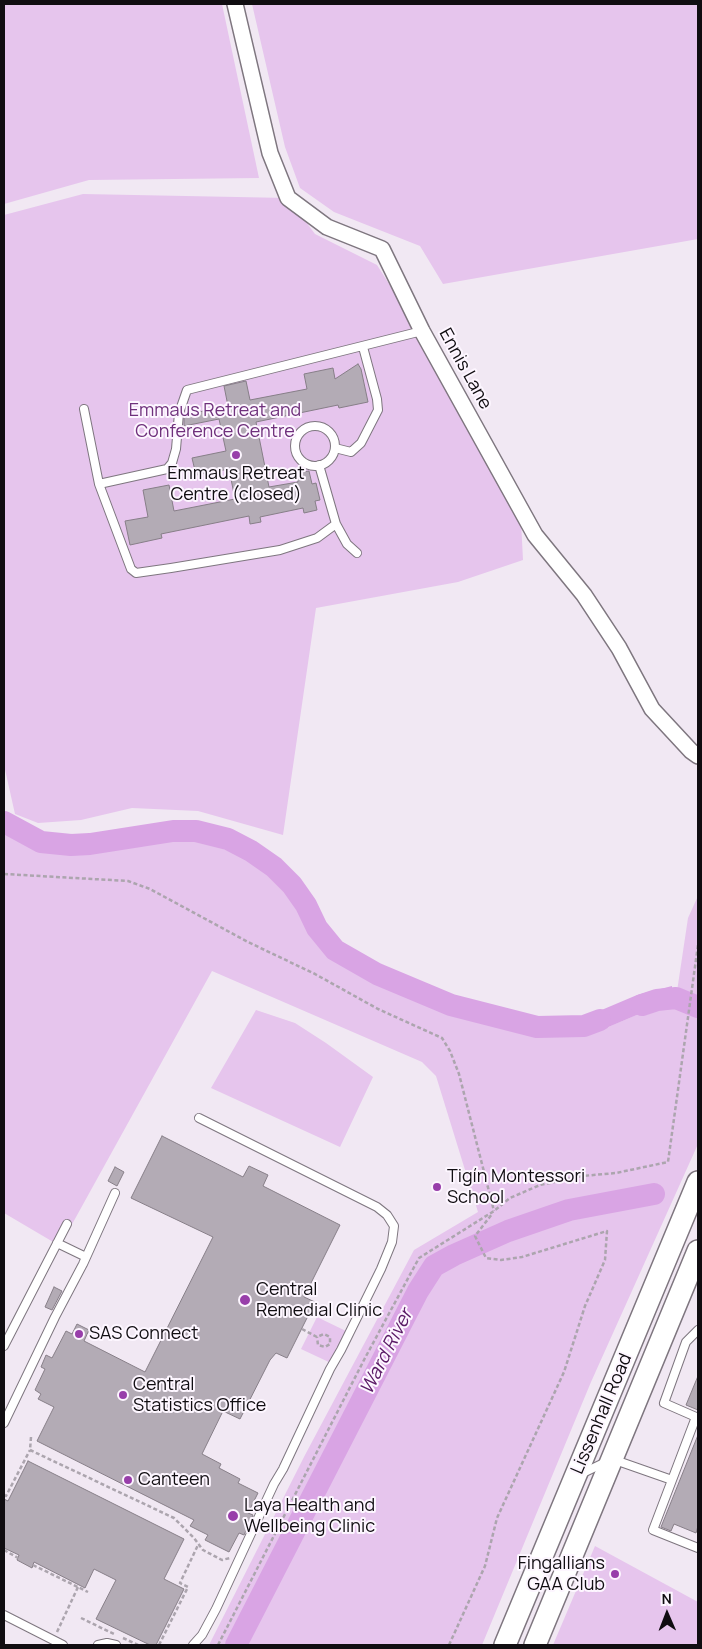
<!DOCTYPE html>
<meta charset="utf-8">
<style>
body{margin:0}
#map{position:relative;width:702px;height:1649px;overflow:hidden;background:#f1e8f3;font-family:Manrope,sans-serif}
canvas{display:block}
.frame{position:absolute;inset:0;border:5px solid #100d11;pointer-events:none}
.north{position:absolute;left:642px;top:1589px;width:50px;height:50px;-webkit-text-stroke:4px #fdf6ff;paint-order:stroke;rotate:359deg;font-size:14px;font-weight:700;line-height:20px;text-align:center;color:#100d11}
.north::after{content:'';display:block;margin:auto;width:18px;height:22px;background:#100d11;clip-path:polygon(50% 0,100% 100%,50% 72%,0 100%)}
</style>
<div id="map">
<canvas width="702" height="1649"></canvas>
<div class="frame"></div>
<div class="north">N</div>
</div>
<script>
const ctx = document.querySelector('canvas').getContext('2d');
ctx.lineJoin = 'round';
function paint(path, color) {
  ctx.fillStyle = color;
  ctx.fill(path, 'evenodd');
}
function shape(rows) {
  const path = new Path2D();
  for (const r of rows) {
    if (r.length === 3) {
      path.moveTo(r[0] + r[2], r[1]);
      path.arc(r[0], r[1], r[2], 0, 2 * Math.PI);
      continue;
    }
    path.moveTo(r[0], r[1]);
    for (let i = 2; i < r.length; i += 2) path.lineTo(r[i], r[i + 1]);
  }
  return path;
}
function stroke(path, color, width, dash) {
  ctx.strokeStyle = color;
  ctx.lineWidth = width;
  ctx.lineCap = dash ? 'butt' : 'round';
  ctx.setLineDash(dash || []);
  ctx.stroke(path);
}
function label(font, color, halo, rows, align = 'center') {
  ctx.font = font + ' Manrope,sans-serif';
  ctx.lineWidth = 4;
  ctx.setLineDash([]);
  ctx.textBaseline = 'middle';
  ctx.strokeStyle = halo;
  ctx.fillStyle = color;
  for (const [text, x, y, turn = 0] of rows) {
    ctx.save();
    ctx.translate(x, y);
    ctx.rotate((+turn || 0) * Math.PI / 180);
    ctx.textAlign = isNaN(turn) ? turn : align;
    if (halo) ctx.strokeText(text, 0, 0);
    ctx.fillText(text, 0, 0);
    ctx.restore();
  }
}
paint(shape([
 [4,4,222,4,259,178,89,180,4,204],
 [252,4,698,4,698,239,443,284,420,246,334,212,300,188,285,147],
 [83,194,288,198,315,234,377,265,405,309,430,359,482,456,521,521,523,560,458,582,316,608,283,835,198,811,132,808,81,820,38,823,15,814,4,765,4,215],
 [4,828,18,838,40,846,75,850,127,845,186,834,242,853,259,862,295,903,312,933,329,953,366,977,416,998,458,1013,524,1029,555,1035,599,1031,676,998,688,918,698,896,698,1144,591,1382,482,1645,209,1645,305,1455,414,1250,478,1212,436,1076,422,1062,212,971,60,1246,4,1213],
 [256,1010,295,1023,326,1043,373,1077,340,1147,211,1088],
 [317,1317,348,1332,333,1364,301,1349],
 [595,1546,698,1602,698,1645,553,1645]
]), '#e6c5ed');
paint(shape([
 [672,986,672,1000,599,1031,570,1033,571,1020,585,1017,637,995]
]), '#d9a4e4');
stroke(shape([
 [4,822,41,842,71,845,90,844,173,831,196,831,228,839,251,851,274,867,292,885,306,905,317,928,335,950,377,974,451,1005,537,1027,584,1026,600,1020],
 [642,1005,657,1000,676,998,698,1007],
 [236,1645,418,1291,434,1266,454,1255,508,1231,569,1210,654,1194]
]), '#d9a4e4', 22);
const building = shape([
 [358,364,361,369,368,402,339,408,338,405,256,422,269,487,298,482,296,473,309,471,312,484,316,483,320,500,315,501,317,510,304,513,303,508,260,517,261,522,250,524,249,516,161,534,162,538,130,545,125,521,148,517,143,490,169,485,174,511,235,499,229,469,196,475,192,458,226,451,219,419,184,426,184,415,228,406,224,386,246,381,250,400,307,389,304,374,333,368,335,379,358,364],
 [162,1136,243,1177,249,1166,268,1175,263,1186,340,1225,304,1297,315,1302,287,1358,276,1353,270,1360,240,1419,223,1411,202,1454,221,1464,219,1468,240,1479,238,1483,258,1493,248,1513,253,1515,244,1535,239,1533,229,1552,205,1540,208,1535,190,1526,194,1520,37,1441,54,1407,38,1399,41,1394,35,1390,45,1369,41,1367,46,1355,52,1358,66,1331,72,1334,77,1324,89,1330,84,1341,145,1372,213,1237,131,1198,162,1136],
 [115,1167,124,1172,117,1186,108,1181,115,1167],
 [54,1287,62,1291,52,1310,45,1307,54,1287],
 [698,1376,698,1410,686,1405,698,1376],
 [698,1435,698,1526,696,1533,674,1524,671,1531,661,1527,698,1435],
 [28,1461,184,1539,164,1579,184,1589,156,1645,150,1645,96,1619,116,1580,94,1569,85,1588,34,1562,32,1568,17,1560,19,1555,4,1548,4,1499,8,1501,28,1461]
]);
paint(building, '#b3abb5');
stroke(building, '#877f88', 1);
const service = shape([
 [84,409,99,484,131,569,136,573,171,568,280,550,317,538,336,524],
 [315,446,20],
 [335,448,351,452,361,443,378,410,377,399,363,347],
 [319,465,336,524,347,544,357,553],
 [99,484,167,469,172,463,176,449,179,413,187,390,422,331],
 [57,1243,86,1257],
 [698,1330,686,1342,664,1403,696,1417,653,1530,698,1548],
 [4,1346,67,1224],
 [4,1423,55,1317,83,1264,115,1193],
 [581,1474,612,1459,672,1480],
 [4,1615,63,1645],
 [98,1645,107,1643,116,1645],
 [193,1645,202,1635,216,1609,274,1484,283,1469,330,1369,341,1350,381,1269,392,1242,394,1226,387,1215,377,1207,199,1118]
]);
const minor = shape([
 [235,4,270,153,288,198,327,227,382,249,422,331,535,535,584,595,619,648,652,709,691,751,698,756]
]);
const secondary = shape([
 [505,1645,698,1182],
 [535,1645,698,1251]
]);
stroke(service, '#7e767f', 10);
stroke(minor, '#7e767f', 18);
stroke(secondary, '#7e767f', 24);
stroke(shape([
 [4,874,128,881,150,889,248,942,315,974,378,1009,442,1038,450,1051,459,1074,494,1211],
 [302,1329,317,1337,324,1334,330,1337,330,1344,325,1347,318,1345,317,1337],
 [31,1437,30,1450,174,1518,194,1538,203,1550,222,1560,230,1558],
 [4,1495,6,1496,30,1450],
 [4,1550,18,1558],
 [33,1565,88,1592],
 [81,1618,114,1634],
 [57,1632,78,1587],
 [123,1638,138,1645],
 [159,1645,188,1587,180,1583,198,1545],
 [218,1645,365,1358,419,1258,494,1211,510,1198,540,1185,582,1176,616,1173,668,1162,698,945],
 [449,1645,485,1566,497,1518,564,1372,585,1306,605,1260,607,1231,522,1257,501,1260,486,1258,475,1236,492,1214]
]), '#aca5ae', 2.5, [4, 2.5]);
stroke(service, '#fff', 8);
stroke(minor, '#fff', 15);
stroke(secondary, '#fff', 21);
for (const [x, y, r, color] of [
 [236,455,5,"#983eaa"],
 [437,1187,5,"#983eaa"],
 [245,1300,6,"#983eaa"],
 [79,1334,5,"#983eaa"],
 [123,1395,5,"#983eaa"],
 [128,1480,5,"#983eaa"],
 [233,1516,6,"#983eaa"],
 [615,1574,5,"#983eaa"]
]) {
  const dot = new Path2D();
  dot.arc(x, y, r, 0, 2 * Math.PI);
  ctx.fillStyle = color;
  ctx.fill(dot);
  stroke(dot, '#fdf6ff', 2);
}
label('18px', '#100d11', '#fdf6ff', [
 ["Ennis Lane",465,369,61],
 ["Lissenhall Road",602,1414,-67]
]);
label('18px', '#6f307c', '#fdf6ff', [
 ["Emmaus Retreat and",215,411],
 ["Conference Centre",215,432]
]);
label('18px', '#100d11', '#fdf6ff', [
 ["Emmaus Retreat",236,474,"center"],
 ["Centre (closed)",236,495,"center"],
 ["Tigín Montessori",447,1177],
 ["School",447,1198],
 ["Central",256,1290],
 ["Remedial Clinic",256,1311],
 ["SAS Connect",89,1334],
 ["Central",133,1385],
 ["Statistics Office",133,1406],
 ["Canteen",138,1480],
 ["Laya Health and",244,1506],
 ["Wellbeing Clinic",244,1527],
 ["Fingallians",605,1564,"right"],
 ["GAA Club",605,1585,"right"]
], 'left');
label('italic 19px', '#5a1a66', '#fdf6ff', [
 ["Ward River",387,1352,-63]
]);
</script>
